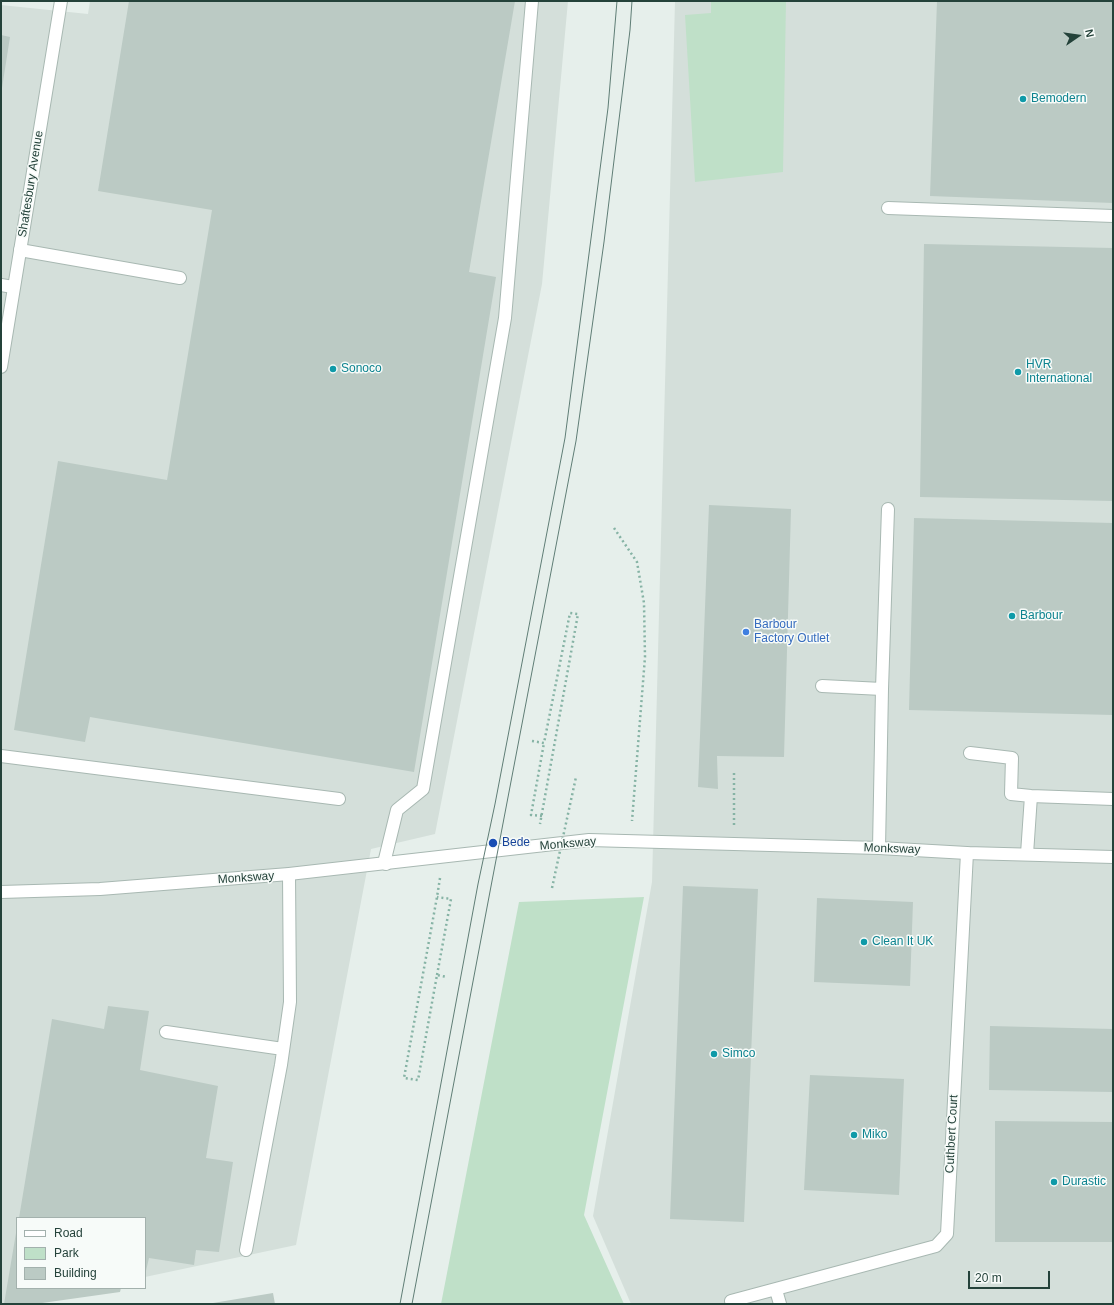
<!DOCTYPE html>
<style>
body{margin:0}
#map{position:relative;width:1114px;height:1305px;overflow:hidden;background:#e6efeb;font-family:Arial,sans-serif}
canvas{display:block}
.frame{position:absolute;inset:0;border:2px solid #24423a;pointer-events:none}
.legend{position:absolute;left:16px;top:1217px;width:130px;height:72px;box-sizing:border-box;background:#f7fbf9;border:1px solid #a3b1ad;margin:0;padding:5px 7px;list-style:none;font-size:12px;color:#24423a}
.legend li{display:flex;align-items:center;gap:8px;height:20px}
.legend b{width:20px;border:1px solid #a3b1ad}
.north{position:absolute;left:1058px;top:16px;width:40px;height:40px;-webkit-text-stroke:3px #f7fbf9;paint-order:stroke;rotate:77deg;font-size:11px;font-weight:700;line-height:16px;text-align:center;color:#24423a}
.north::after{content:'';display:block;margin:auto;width:14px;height:18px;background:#24423a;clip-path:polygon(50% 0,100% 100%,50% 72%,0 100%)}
.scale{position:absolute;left:968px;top:1271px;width:82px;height:18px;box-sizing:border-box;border:2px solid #24423a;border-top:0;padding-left:5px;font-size:12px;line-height:14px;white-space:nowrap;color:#24423a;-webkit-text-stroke:3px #f7fbf9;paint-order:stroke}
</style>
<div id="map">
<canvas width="1114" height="1305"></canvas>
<div class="frame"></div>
<ul class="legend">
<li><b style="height:5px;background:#fff"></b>Road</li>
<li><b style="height:11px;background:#bfe0c8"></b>Park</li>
<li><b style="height:11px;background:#bbcac4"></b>Building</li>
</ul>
<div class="north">N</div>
<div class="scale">20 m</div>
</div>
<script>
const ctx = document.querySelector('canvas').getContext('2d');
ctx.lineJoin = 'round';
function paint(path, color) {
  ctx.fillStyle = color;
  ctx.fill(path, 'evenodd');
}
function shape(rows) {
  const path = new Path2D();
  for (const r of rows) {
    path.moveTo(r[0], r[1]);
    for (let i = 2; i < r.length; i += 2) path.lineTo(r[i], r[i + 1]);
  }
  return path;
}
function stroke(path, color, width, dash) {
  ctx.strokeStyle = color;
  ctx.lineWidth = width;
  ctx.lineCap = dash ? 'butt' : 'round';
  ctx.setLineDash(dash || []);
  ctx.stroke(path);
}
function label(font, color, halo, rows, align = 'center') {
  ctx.font = font + ' Arial,sans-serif';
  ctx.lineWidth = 3;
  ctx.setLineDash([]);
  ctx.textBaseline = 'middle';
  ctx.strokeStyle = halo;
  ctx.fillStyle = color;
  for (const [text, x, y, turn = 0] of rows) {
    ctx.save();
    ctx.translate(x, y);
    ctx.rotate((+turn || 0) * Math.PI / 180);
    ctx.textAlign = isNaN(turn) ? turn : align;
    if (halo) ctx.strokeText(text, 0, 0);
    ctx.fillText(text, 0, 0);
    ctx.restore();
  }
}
paint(shape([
 [90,1,568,1,542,284,435,834,371,849,296,1245,145,1277,145,1218,17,1218,17,1288,23,1304,1,1304,1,5,88,14],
 [675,1,1113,1,1113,1304,631,1304,593,1216,652,882]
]), '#d4dfda');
paint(shape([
 [711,1,786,1,783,172,695,182,685,15,711,13],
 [644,897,584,1215,624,1304,441,1304,519,902]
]), '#bfe0c8');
paint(shape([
 [129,1,515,1,469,272,496,277,414,772,90,717,85,742,14,730,58,461,167,480,212,210,98,191],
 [937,1,1113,1,1113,203,930,196],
 [1,35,10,37,2,88,1,88],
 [924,244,1113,248,1113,501,920,497],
 [709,505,791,509,784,757,717,756,718,789,698,787],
 [914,518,1113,523,1113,715,909,710],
 [683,886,758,889,744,1222,670,1219],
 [817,898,913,902,910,986,814,982],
 [108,1006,149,1011,140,1070,218,1086,206,1158,233,1162,219,1252,196,1250,194,1265,149,1258,145,1275,145,1218,19,1218,52,1019,104,1029],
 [990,1026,1113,1029,1113,1092,989,1090],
 [810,1075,904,1079,899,1195,804,1190],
 [995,1121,1113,1122,1113,1242,995,1242],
 [16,1233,17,1288,121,1288,120,1292,35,1304,4,1304],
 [273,1293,275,1304,213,1304,213,1303]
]), '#bbcac4');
const lane = shape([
 [888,208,1113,216],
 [20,250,180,278],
 [1,285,13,287],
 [822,686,882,689],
 [970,753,1012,758,1011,794,1031,796,1113,799],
 [1,756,339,799],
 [879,848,882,689,888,509],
 [1027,854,1031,796],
 [386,864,385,859,397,810,423,789,505,318,532,1],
 [166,1032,283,1049],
 [246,1250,281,1065,290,1002,289,874],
 [776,1290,780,1304],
 [731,1301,936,1246,947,1234,967,853]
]);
const street = shape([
 [1,367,61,1],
 [1,892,100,889,289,874,589,840,879,848,967,853,1113,857]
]);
stroke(lane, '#a8b8b2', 14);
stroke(street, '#a8b8b2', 14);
stroke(shape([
 [614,528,637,562,644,603,645,657,632,821],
 [532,741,544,743,570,613,578,614,540,824],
 [542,816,531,815,544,743],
 [734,825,734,773],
 [440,878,437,897,404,1078,418,1080,437,975,447,977],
 [437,975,451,899,437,897]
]), '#86b3a5', 2.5, [2, 3]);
stroke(lane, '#fff', 12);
stroke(street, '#fff', 12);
stroke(shape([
 [400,1304,478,884,495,804,565,438,608,108,617,1],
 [412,1304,492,881,576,441,604,242,630,30,632,1]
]), '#5f7d75', 1);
stroke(shape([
 [552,888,576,777]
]), '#86b3a5', 2.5, [2, 3]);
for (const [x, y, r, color] of [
 [1023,99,4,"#0f9aa8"],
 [333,369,4,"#0f9aa8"],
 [1018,372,4,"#0f9aa8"],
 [1012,616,4,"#0f9aa8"],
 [746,632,4,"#3f7fe0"],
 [493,843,5,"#1a4fb4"],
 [864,942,4,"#0f9aa8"],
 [714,1054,4,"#0f9aa8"],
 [854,1135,4,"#0f9aa8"],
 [1054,1182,4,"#0f9aa8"]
]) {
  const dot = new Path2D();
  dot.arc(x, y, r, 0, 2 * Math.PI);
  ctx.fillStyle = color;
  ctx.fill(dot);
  stroke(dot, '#f7fbf9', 1.5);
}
label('12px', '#0d838f', '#f7fbf9', [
 ["Bemodern",1031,99],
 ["HVR",1026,365],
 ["International",1026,379],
 ["Sonoco",341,369],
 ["Barbour",1020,616],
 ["Clean It UK",872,942],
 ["Simco",722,1054],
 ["Miko",862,1135],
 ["Durastic",1062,1182]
], 'left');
label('12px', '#24423a', '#f7fbf9', [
 ["Shaftesbury Avenue",31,184,-81],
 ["Monksway",568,844,-5],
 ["Monksway",892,849,2],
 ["Monksway",246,878,-4],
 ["Cuthbert Court",952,1134,-87]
]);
label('12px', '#366cbe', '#f7fbf9', [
 ["Barbour",754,625],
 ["Factory Outlet",754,639]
], 'left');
label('12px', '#164399', '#f7fbf9', [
 ["Bede",502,843]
], 'left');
</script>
